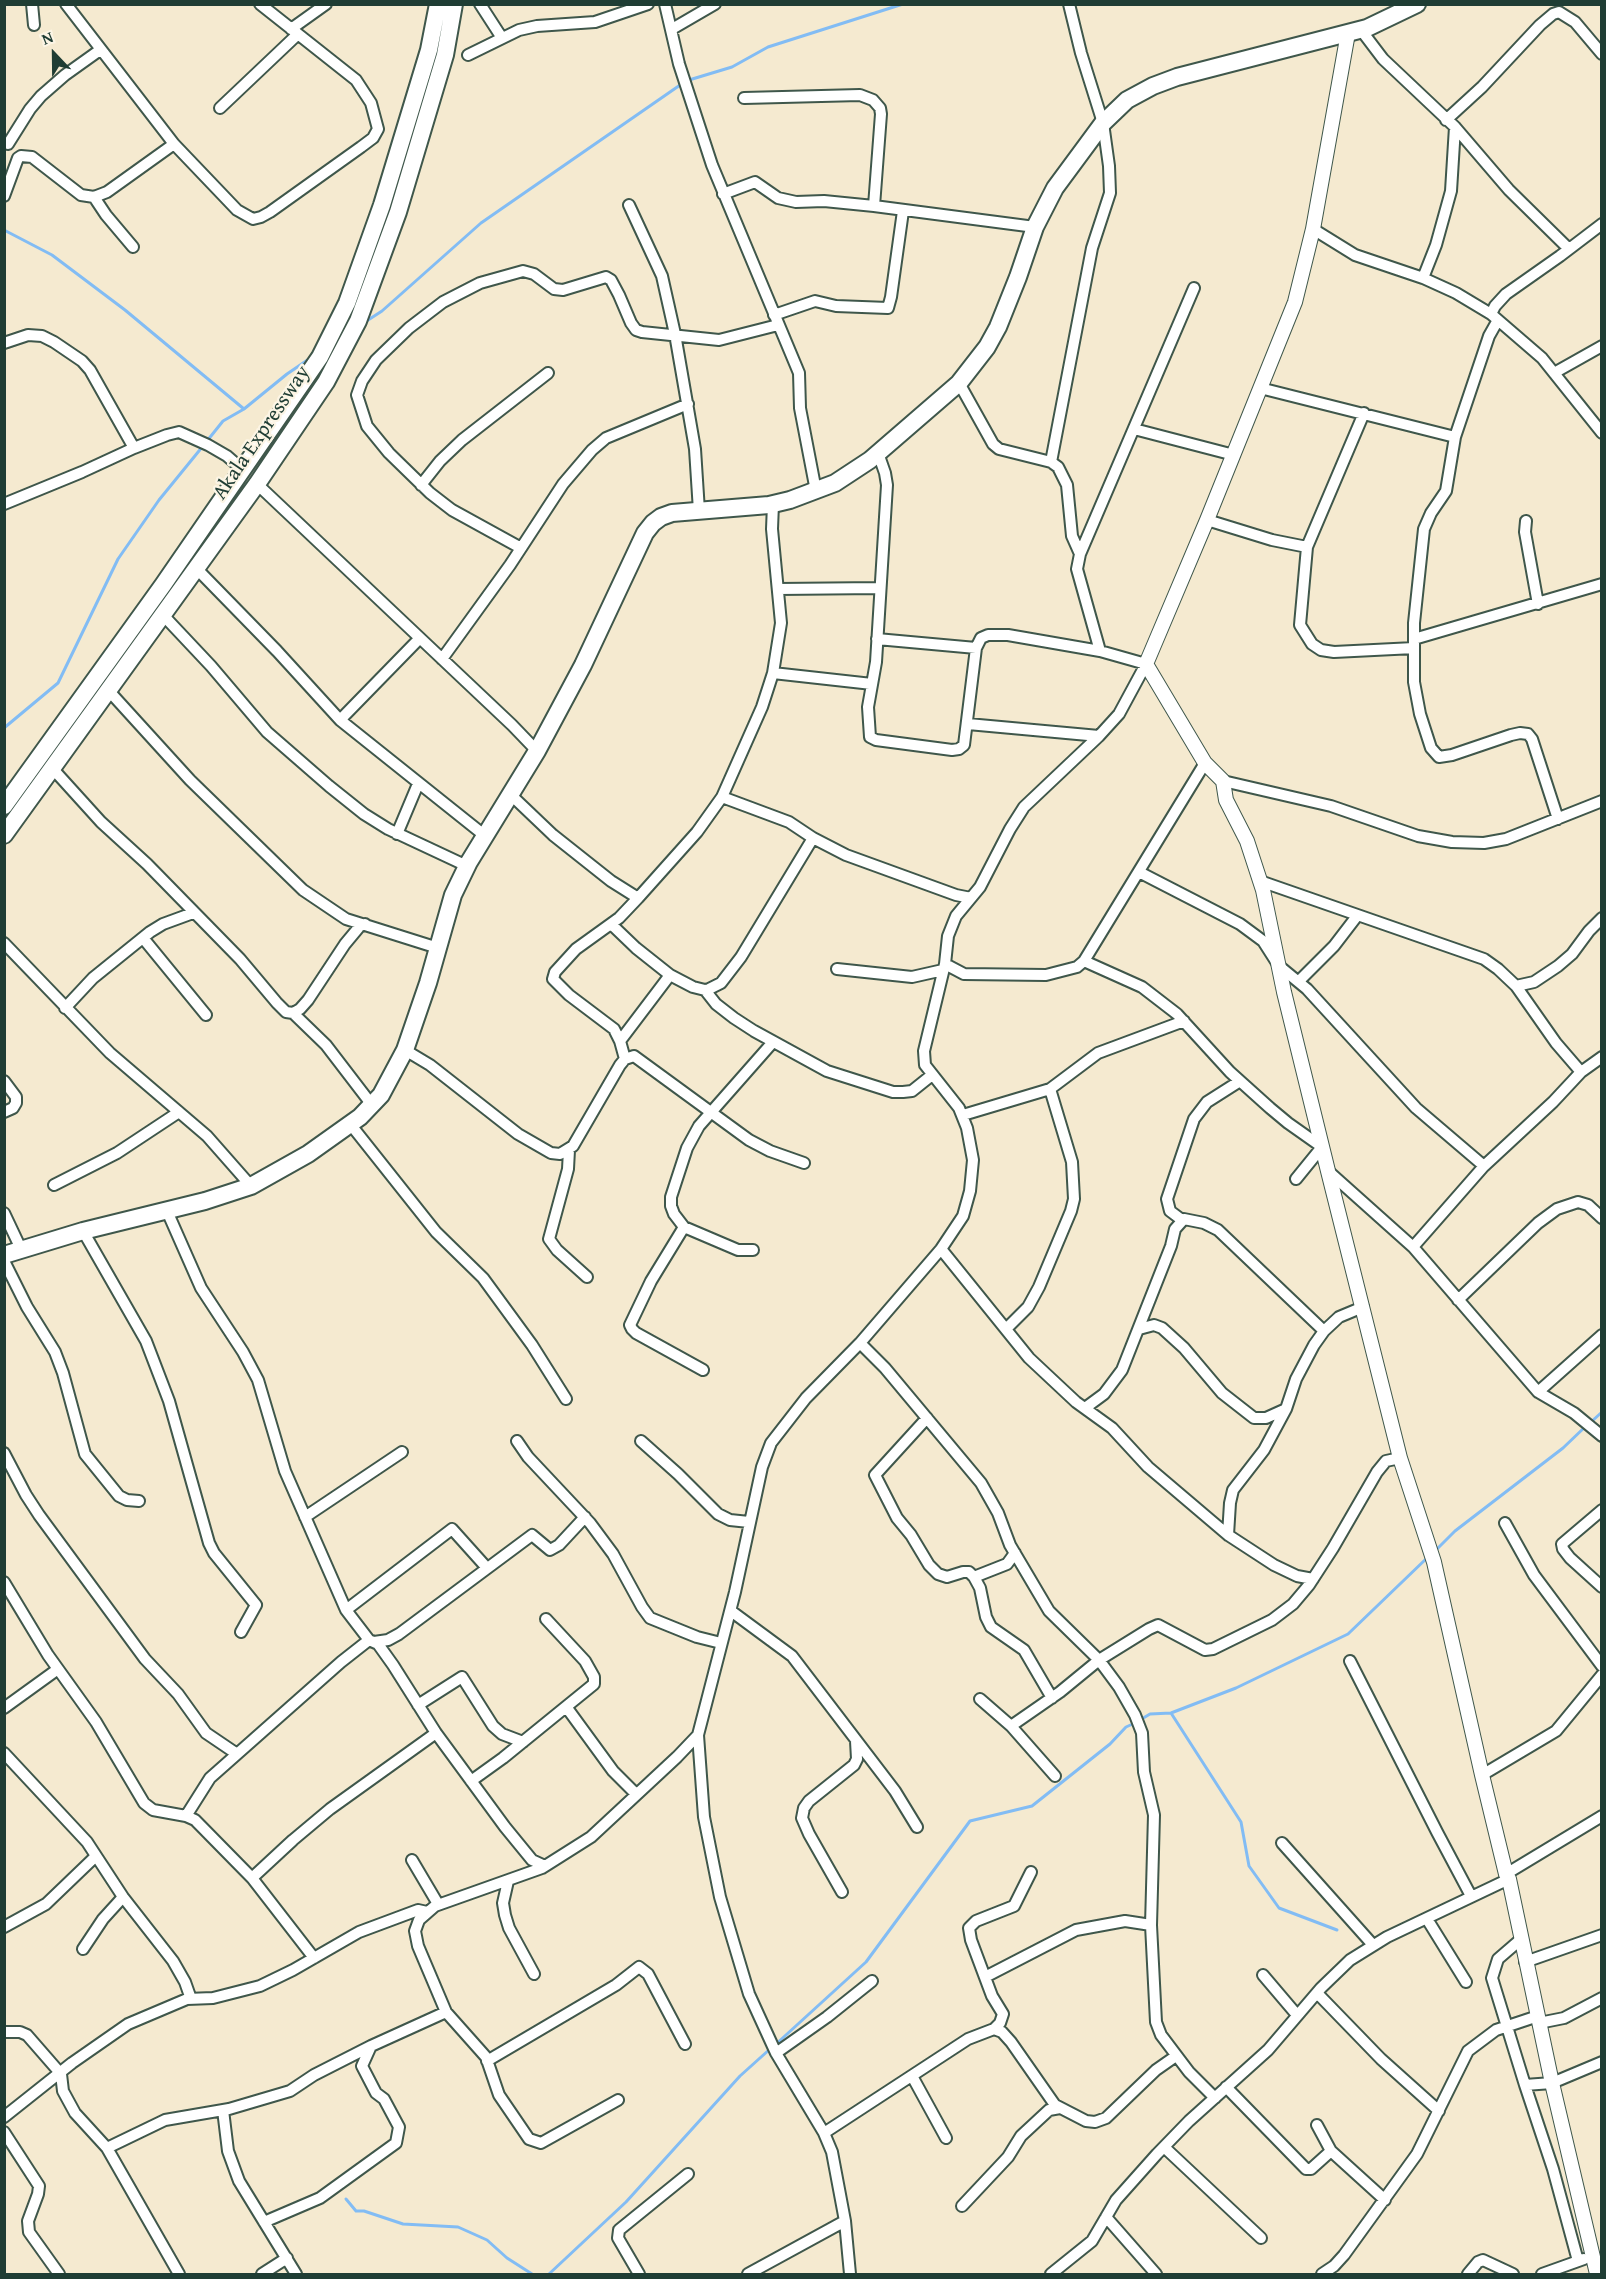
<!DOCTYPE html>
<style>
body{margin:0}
#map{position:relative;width:1606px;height:2279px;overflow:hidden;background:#f5ead0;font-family:"Gentium Book Plus",serif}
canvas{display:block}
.frame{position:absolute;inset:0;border:6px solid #1f3d34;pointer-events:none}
.north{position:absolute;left:24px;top:24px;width:60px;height:60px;-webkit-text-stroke:4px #fcf5e5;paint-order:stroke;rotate:338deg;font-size:16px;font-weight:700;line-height:24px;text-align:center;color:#1f3d34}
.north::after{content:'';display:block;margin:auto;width:21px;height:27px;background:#1f3d34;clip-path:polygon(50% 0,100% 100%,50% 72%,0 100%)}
</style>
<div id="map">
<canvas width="1606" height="2279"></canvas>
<div class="frame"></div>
<div class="north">N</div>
</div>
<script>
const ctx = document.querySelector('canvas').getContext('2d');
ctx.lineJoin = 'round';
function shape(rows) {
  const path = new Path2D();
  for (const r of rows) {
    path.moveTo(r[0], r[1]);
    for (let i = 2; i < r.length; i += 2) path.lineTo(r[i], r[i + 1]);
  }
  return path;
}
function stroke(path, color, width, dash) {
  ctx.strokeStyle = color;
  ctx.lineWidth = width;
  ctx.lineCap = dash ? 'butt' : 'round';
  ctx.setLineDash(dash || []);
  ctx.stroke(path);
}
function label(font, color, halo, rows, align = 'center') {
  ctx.font = font + ' "Gentium Book Plus",serif';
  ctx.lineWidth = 4.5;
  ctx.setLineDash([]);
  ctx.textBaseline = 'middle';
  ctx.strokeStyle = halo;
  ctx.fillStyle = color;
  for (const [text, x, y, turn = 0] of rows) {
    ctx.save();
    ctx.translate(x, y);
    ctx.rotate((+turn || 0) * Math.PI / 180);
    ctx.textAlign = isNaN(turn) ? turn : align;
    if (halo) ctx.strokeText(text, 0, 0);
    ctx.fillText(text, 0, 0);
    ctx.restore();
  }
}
stroke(shape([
 [689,80,732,67,768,47,903,4],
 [4,230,52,255,125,310,244,409],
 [365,322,382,311,481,223,683,83],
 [207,441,223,421,244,409,287,374,309,359],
 [4,728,58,683,118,559,159,500,203,446],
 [1591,1422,1602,1412],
 [1434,1552,1455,1531,1563,1448,1586,1426],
 [1171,1713,1241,1822,1249,1866,1279,1908,1337,1930],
 [1140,1720,1150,1714,1171,1713,1236,1688,1348,1634,1427,1558],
 [775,2045,866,1962,970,1821,1032,1806,1110,1744,1126,1727,1135,1723],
 [346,2199,356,2211,364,2211,403,2224,458,2227,487,2240,507,2258,532,2274],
 [549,2274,626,2202,740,2076,770,2049]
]), '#82bcf4', 3);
const street = shape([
 [32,4,34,25],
 [66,4,174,144,237,210,253,219,261,217,270,212,361,147,373,138,378,129,371,103,356,80,260,4],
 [480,4,502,38],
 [665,4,679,64,712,165,799,373,800,408,816,491],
 [291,29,326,4],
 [672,29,715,4],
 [1361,30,1383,59,1455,127,1509,190,1569,249],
 [468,55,519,30,537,26,595,22,648,4],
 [744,98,860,95,873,100,880,108,881,114,874,206],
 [220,108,298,34],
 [1446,120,1482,87,1540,25,1553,14,1559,12,1575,22,1602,54],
 [8,144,30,109,41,96,65,75,100,50],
 [723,194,755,182,778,198,796,202,824,201,874,206,1035,227],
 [4,196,18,158,21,156,32,157,81,195,94,197,107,192,174,144],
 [94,197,106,215,133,247],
 [629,205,662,276,675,334,695,449,699,511],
 [1602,224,1560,256,1506,294,1495,306,1491,314,1542,358,1602,433],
 [1313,229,1355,255,1423,278,1456,293,1491,314],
 [1423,278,1436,245,1451,191,1455,127],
 [774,315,815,301,836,306,888,308,891,297,903,211],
 [1498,320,1489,336,1455,437,1446,491,1431,513,1424,529,1414,623,1414,682,1420,714,1431,748,1439,757,1452,755,1511,735,1520,733,1528,734,1532,739,1558,819],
 [4,343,28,335,42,336,54,342,82,361,90,370,134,448],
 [1554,373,1602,346],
 [959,383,993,444,999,449,1051,462,1058,467,1067,485,1072,536,1080,554],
 [1260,388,1455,437],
 [1364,413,1307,547,1300,625,1312,644,1321,650,1334,652,1414,648],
 [1134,429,1234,455],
 [1051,462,1092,248,1110,193,1109,166,1103,123,1081,53,1069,4],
 [257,484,512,725,537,751],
 [421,485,440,461,462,440,548,373],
 [4,504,82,472,134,448,167,435,179,432,208,445,227,456,243,470],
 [1207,520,1272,540,1307,547],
 [1526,521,1525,532,1538,604],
 [521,548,452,510,430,493,389,453,367,426,357,395,362,381,376,360,409,328,443,302,480,283,523,271,534,274,554,289,563,290,606,277,611,280,619,295,631,323,636,330,642,332,719,340,778,325],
 [196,568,277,651,340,720,484,835],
 [778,589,880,588],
 [163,615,211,666,267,732,329,786,364,814,388,829,467,866],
 [877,639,976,648],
 [1414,639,1602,584],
 [1100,651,1077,569,1080,554,1194,288],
 [442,659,510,565,563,484,592,450,606,438,688,404],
 [773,673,872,684],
 [109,691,190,780,303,890,346,919,438,948],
 [340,720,420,638],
 [968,724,1099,736],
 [53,769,101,822,147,864,240,959,277,1003,286,1012,293,1013,326,1045,372,1105],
 [1223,781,1331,806,1418,836,1452,842,1484,843,1506,839,1602,801],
 [510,794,553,835,611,881,638,898],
 [722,797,789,822,813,838,846,855,956,895,971,898],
 [397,834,418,784],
 [1139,872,1240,924,1263,941,1279,966,1307,989,1416,1108,1484,1166],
 [1260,881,1484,959,1498,969,1516,986,1556,1043,1581,1072],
 [611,924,636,948,670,975,693,987,705,990,709,989,721,983,741,957,813,838],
 [143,938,206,1015],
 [4,943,110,1053,207,1136,251,1186],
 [1084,961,1205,763],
 [945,964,964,974,1046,975,1077,967,1084,961,1142,987,1177,1014,1230,1072,1270,1108,1288,1123,1322,1147,1296,1179],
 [837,969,912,977,943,970],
 [1299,981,1334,946,1357,916],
 [1516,986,1534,982,1558,966,1572,954,1589,931,1602,918],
 [705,990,716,1004,734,1018,754,1031,827,1071,893,1092,903,1092,912,1091,932,1075],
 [65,1008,93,978,150,932,163,924,193,913],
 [293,1013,300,1009,308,1000,345,944,360,926,365,924],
 [620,1041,670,975],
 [405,1050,430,1065,518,1134,551,1153,560,1154,573,1146,620,1065,625,1059,634,1056,749,1140,770,1151,804,1163],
 [625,1059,620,1041,614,1029,569,995,553,979,555,972,576,949,619,918,638,898,697,832,722,797,762,707,773,673,781,623,772,529,773,504],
 [4,1081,16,1097,16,1103,13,1108,4,1112],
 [1050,1089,1098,1053,1184,1021],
 [963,1115,1050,1089,1072,1162,1074,1199,1071,1211,1039,1287,1028,1307,1006,1329],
 [351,1125,436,1232,483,1278,532,1345,566,1399],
 [569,1150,568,1169,549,1239,557,1250,587,1277],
 [1328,1171,1413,1247,1538,1392,1574,1413,1602,1436],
 [54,1185,117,1153,179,1112],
 [167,1211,201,1288,243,1352,258,1380,285,1471,346,1610,369,1640,378,1644,393,1665,436,1733,505,1827,532,1860,545,1866],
 [4,1213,21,1249],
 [1182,1220,1170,1211,1167,1199,1194,1119,1207,1102,1240,1081],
 [684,1227,651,1281,630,1325,632,1329,636,1333,703,1370],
 [83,1231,146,1341,169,1401,209,1543,214,1553,256,1605,241,1632],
 [1413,1247,1484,1166,1553,1102,1581,1072,1602,1057],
 [941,1249,1029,1358,1076,1402,1112,1428,1148,1467,1228,1535,1274,1565,1297,1576,1313,1579],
 [753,1250,738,1250,684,1227,674,1214,671,1206,671,1197,687,1148,699,1126,773,1042],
 [4,1261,27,1307,55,1352,63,1373,85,1454,119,1496,127,1500,139,1501],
 [1458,1300,1538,1223,1557,1209,1578,1202,1588,1205,1602,1218],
 [1139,1329,1154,1325,1162,1328,1184,1348,1222,1393,1254,1418,1266,1418,1286,1409],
 [860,1343,885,1368,981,1483,998,1513,1010,1545,1049,1611,1099,1660,1119,1687,1135,1715,1142,1733,1144,1772,1154,1815,1151,1925,1156,2022,1161,2035,1189,2072,1215,2098],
 [1538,1392,1602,1335],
 [1085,1408,1104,1394,1122,1370,1171,1246,1175,1229,1184,1219,1204,1223,1218,1230,1324,1331],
 [927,1418,875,1475,897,1518,911,1535,929,1565,938,1574,947,1577,963,1572,969,1572,974,1577,980,1588,986,1617,991,1627,1024,1650,1052,1698],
 [517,1441,528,1457,590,1523,613,1554,642,1607,650,1618,697,1637,721,1643],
 [641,1441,678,1474,718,1514,730,1520,749,1522],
 [4,1453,26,1495,39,1515,145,1659,178,1694,206,1733,237,1754],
 [1602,1510,1562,1544,1563,1549,1570,1558,1602,1587],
 [305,1517,402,1452],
 [1505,1523,1534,1575,1602,1666],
 [1228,1535,1230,1503,1233,1490,1264,1450,1286,1409,1296,1379,1314,1345,1324,1331,1339,1317,1363,1307],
 [974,1577,1007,1564,1015,1553],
 [4,1582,48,1655,96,1722,144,1803,153,1810,186,1816,195,1820,252,1878,314,1958],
 [346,1610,452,1529,487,1568],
 [731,1611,792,1656,895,1791,917,1827],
 [374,1642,388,1640,399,1634,532,1535,550,1550,559,1545,585,1517],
 [1350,1661,1437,1832,1471,1896],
 [980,1699,1011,1726,1055,1776],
 [418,1705,462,1677,493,1726,502,1734,523,1742],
 [4,1708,58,1669],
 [567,1708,613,1771,636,1794],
 [1011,1726,1060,1692,1099,1660,1149,1629,1158,1625,1205,1650,1213,1649,1272,1620,1293,1604,1309,1585,1333,1548,1377,1472,1386,1461,1400,1458],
 [4,1753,87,1842,123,1897,173,1961,185,1982,191,1999],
 [1482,1775,1556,1731,1602,1675],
 [471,1781,503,1758,594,1684,594,1677,585,1661,546,1619],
 [186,1816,210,1778,341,1662,369,1640],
 [1282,1843,1373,1945],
 [412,1860,438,1904],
 [1506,1874,1602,1816],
 [252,1878,293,1840,330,1809,436,1733],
 [508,1881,503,1903,505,1915,509,1928,534,1974],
 [842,1892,809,1834,802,1818,804,1808,809,1801,854,1765,857,1759,856,1741],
 [1427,1919,1466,1982],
 [4,1927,46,1904,96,1856],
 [1520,1940,1498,1959,1492,1978,1525,2085,1552,2083,1602,2062],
 [83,1949,103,1919,123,1897],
 [1525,1962,1602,1935],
 [1263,1975,1297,2015],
 [985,1977,1076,1930,1125,1921,1151,1925],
 [1317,1993,1381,2059,1439,2111],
 [1539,2023,1564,2018,1602,1998],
 [994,2029,1000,2023,1003,2014,992,1996,971,1940,969,1928,976,1921,1014,1906,1031,1872],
 [4,2032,20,2032,27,2035,61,2074,63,2091,75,2113,107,2148,165,2120,229,2109,290,2091,314,2075,371,2046,446,2012],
 [776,2053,827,2017,872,1981],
 [487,2061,616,1985,639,1967,648,1974,685,2044],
 [912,2076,946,2138],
 [1525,2085,1553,2169,1578,2261],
 [1226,2087,1306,2169,1311,2169,1331,2151],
 [618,2100,541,2143,529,2139,499,2095,486,2057,446,2012,418,1946,415,1931,419,1920,435,1906,542,1868,591,1837,677,1757,698,1735],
 [223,2110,228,2151,239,2181,296,2274],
 [4,2117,72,2063,128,2024,187,1999,213,1998,260,1986,293,1970,359,1932,418,1910,427,1912],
 [1317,2125,1331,2151,1385,2200],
 [4,2132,39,2186,38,2194,28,2221,29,2232,59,2274],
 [824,2133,968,2039,994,2029,1002,2032,1011,2042,1055,2105,1086,2121,1095,2122,1106,2118,1156,2070,1176,2056],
 [1164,2147,1261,2238],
 [107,2148,179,2274],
 [962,2206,1008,2157,1021,2136,1049,2110,1060,2108],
 [1106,2217,1156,2274],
 [264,2222,320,2198,396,2143,399,2127,384,2099,376,2093,362,2066,371,2046],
 [262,2274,287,2258],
 [639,2274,618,2238,619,2230,688,2174],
 [748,2274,845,2221],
 [850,2274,845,2221,832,2152,824,2133,776,2053,749,1994,720,1897,704,1817,698,1735,735,1592,762,1467,771,1443,806,1398,860,1343,941,1249,963,1216,970,1191,973,1160,967,1128,959,1108,925,1065,924,1051,945,964,948,936,956,916,980,887,1010,829,1024,807,1099,736,1119,714,1146,664,1100,651,1008,635,988,635,981,638,976,648,964,745,959,749,952,750,876,740,870,737,868,707,876,662,887,485,885,473,878,453],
 [1051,2274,1092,2241,1116,2200,1157,2154,1189,2121,1268,2050,1321,1988,1350,1960,1387,1937,1509,1879],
 [1322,2274,1334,2266,1344,2255,1417,2154,1468,2051,1496,2030,1538,2016],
 [1468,2274,1478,2262,1483,2260,1513,2274],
 [1542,2274,1584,2259]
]);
const secondary = shape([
 [1348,33,1313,229,1295,302,1207,520,1146,664,1205,763,1223,781,1226,800,1247,841,1263,890,1284,992,1328,1171,1400,1458,1434,1562,1482,1775,1506,1874,1509,1879,1552,2083,1597,2274]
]);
const primary = shape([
 [4,806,163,585,320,357,347,303,382,205,429,50,438,4],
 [4,835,257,484,326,382,358,321,398,212,445,55,454,4],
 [4,1255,83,1231,205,1201,251,1186,308,1154,360,1117,381,1095,405,1050,428,983,453,895,469,862,537,751,583,665,645,533,653,523,661,517,672,513,769,505,790,500,835,483,870,460,959,383,987,347,998,327,1018,277,1035,227,1055,188,1103,123,1127,100,1153,86,1177,77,1367,28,1417,4]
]);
stroke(street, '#3f574b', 14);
stroke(secondary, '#3f574b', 16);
stroke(primary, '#3f574b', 20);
stroke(street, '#fff', 10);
stroke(secondary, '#fff', 14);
stroke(primary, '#fff', 16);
label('21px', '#1f3d34', '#fcf5e5', [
 ["Akala Expressway",262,433,-56]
]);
</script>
